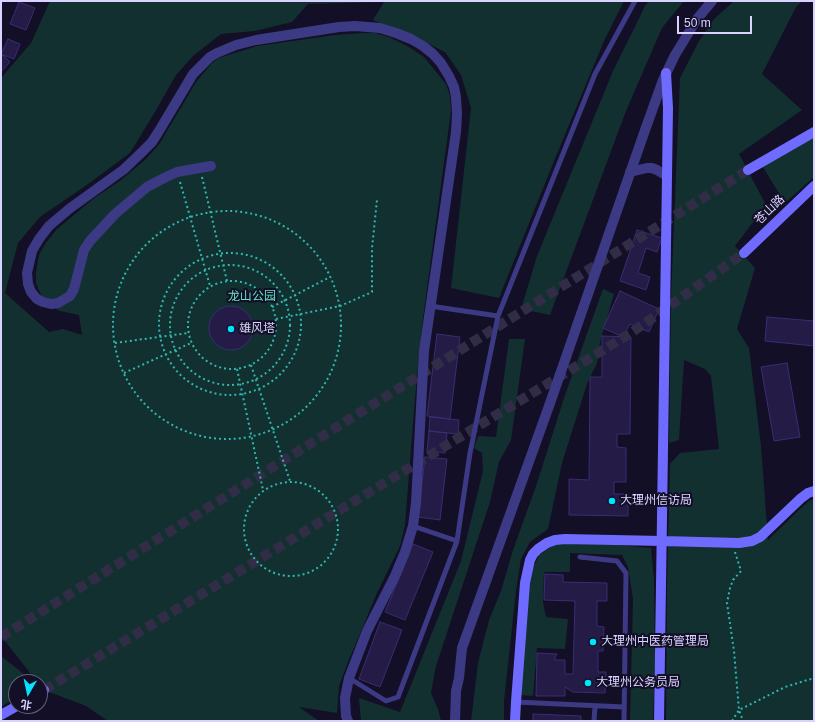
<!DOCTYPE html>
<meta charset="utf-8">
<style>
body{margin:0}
#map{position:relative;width:815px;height:722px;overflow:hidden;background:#130f26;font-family:Helvetica,"Noto Sans SC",sans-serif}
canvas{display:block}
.frame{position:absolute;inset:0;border:2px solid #d9d4ff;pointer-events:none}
.north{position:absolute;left:8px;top:674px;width:40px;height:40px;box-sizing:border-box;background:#130f26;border:1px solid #625e7d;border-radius:50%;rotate:189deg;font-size:11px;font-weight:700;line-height:16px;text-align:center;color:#d9d4ff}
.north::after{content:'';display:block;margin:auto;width:14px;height:18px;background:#00e5ff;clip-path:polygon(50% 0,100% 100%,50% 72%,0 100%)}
.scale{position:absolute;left:677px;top:16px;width:75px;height:18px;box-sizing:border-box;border:2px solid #d9d4ff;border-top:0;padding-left:5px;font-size:12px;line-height:14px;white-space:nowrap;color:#d9d4ff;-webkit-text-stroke:3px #130f26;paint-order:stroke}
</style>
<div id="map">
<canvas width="815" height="722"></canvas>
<div class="frame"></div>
<div class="north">北</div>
<div class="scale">50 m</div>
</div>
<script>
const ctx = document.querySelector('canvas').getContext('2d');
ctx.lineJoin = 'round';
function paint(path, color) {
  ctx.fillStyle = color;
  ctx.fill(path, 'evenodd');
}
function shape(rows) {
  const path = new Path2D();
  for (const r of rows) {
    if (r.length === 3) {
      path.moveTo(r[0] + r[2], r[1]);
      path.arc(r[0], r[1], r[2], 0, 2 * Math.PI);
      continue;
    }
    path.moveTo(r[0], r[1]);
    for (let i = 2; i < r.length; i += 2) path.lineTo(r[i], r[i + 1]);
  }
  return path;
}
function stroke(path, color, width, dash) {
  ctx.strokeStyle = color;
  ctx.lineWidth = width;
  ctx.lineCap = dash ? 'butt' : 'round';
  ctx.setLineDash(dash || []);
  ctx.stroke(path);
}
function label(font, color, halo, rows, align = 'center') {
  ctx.font = font + ' Helvetica,"Noto Sans SC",sans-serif';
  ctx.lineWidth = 4;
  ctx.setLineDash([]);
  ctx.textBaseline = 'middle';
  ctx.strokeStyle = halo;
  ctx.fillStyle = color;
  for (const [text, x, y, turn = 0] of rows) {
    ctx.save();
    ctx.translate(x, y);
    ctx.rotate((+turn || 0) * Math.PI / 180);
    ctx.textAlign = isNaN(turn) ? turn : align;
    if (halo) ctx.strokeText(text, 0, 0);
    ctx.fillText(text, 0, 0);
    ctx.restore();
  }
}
paint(shape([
 [50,1,624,1,604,41,554,161,499,298,451,288,471,108,461,75,445,52,423,41,373,20,384,2,308,4,292,22,255,31,221,34,193,56,176,75,155,112,130,153,84,187,40,217,18,243,5,293,49,332,63,329,82,335,79,315,60,311,50,306,41,295,36,283,36,272,39,255,45,244,57,229,93,199,121,180,146,159,160,143,196,82,212,63,219,58,257,46,335,35,362,33,375,33,389,37,409,47,424,57,446,84,450,96,451,111,423,318,415,398,405,525,400,546,377,593,348,662,339,686,337,713,299,707,319,721,108,721,86,706,44,690,40,686,40,682,37,682,1,636,1,78,31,43],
 [649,1,684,1,662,28,626,111,550,315,521,309,537,256,613,71,645,6],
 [734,1,802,1,796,7,762,74,802,110,739,154,766,205,735,246,755,268,737,329,749,348,761,446,768,540,800,509,809,501,814,499,814,721,666,721,667,586,670,464,680,453,719,449,711,376,705,369,684,360,679,440,669,443,671,296,680,78,699,41,714,19],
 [814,138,814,177,785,203,761,164,806,140],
 [603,289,614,294,600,342,597,363,587,384,562,463,548,529,530,542,521,559,516,591,504,701,504,721,471,721,478,663,489,620,501,591,513,550,536,486,565,395],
 [509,339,525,339,511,440,499,462,490,502,436,666,431,693,438,709,441,721,361,721,359,698,400,712,461,561,483,471,482,453,474,448,478,436,496,437],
 [557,543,616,545,651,548,654,580,655,660,653,721,630,721,633,599,628,567,622,555,570,553,570,572,544,572,543,602,546,617,568,619,565,649,537,648,533,696,520,695,529,587,532,571,539,555],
 [1,656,34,682,16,682,16,698,1,707]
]), '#12302f');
const building = shape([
 [19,2,35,8,26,30,10,24,19,2],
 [8,39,20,44,14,59,1,54,8,39],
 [3,55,10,62,1,72,1,57,3,55],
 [637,230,662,238,657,252,646,248,638,273,650,277,646,290,620,281,637,230],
 [620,291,659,309,649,332,630,324,623,337,603,328,620,291],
 [231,328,22],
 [767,317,814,321,814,346,765,341,767,317],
 [437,334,460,337,450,419,427,416,437,334],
 [602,336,631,337,630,434,617,434,617,447,626,448,626,482,614,482,614,494,628,494,628,516,569,515,569,479,589,480,590,377,602,377,602,336],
 [787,363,800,437,774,441,761,367,787,363],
 [430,417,459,420,458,434,429,431,430,417],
 [429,431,447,433,445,453,427,451,429,431],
 [425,457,447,459,440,520,418,517,425,457],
 [413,544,433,552,405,620,385,612,413,544],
 [545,574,563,575,563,582,607,583,607,601,597,601,597,626,604,627,603,651,598,651,598,672,606,672,605,693,573,692,565,687,565,696,536,696,537,653,557,654,554,660,565,660,565,674,573,674,575,601,544,600,545,574],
 [380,622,402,630,380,687,359,679,380,622],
 [533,714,581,716,581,721,533,721,533,714]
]);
paint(building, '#241b47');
stroke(building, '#3b2d73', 1);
stroke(shape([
 [1,637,748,170],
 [44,690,631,333,744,253]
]), '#312d47', 10, [10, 5]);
stroke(shape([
 [202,177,227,281],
 [180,182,210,286],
 [227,325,114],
 [230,324,71],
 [230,325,60],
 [232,325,44],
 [272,307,330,277],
 [276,319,340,306,372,292,372,248,377,200],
 [115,343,188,333],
 [251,365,290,481],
 [237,369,263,490],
 [124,373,191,343],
 [291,529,47],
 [735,552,741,571,733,580,730,588,727,603,734,651,739,710,743,721],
 [732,721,739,710,785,687,814,678]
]), '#2fb8b0', 2, [2, 3]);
stroke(shape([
 [430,306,498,316],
 [413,526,457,541],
 [580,557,617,561,626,573,624,721],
 [349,678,386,701,398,697,457,541,470,453,498,316,595,74,635,1],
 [516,702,624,707],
 [594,721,595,706]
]), '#3d3a85', 5);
stroke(shape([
 [211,166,177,172,164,178,147,187,115,214,90,241,84,250,74,289,70,296,58,303,51,304,43,302,37,299,31,292,28,284,27,273,32,251,39,239,49,226,69,209,123,170,143,151,152,142,159,131,193,74,210,57,217,53,236,45,256,40,339,27,355,26,380,28,396,33,411,39,423,46,433,54,441,63,449,76,454,87,456,97,457,114,456,132,424,351,416,503,413,526,405,552,395,576,367,631,349,678,345,698,346,716,348,721],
 [630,172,647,168,652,168,657,170,667,176],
 [455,721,456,691,459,678,462,648,549,406,644,133,663,80,675,55,697,19,712,1]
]), '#3d3a85', 10);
stroke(shape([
 [748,170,814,132],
 [744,253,814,186],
 [40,692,44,690],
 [1,715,17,706],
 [515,721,516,702,525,583,530,560,533,554,538,549,547,543,555,540,565,539,662,541,739,543,752,541,760,537,800,499,808,493,814,491],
 [659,721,668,108,666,73]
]), '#6f6bff', 10);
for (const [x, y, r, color] of [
 [231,329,4,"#00e5ff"],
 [612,501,4,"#00e5ff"],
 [593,642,4,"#00e5ff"],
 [588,683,4,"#00e5ff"]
]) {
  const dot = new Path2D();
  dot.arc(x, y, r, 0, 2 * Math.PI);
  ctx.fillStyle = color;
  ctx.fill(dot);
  stroke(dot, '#130f26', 1.5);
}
label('12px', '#d9d4ff', '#130f26', [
 ["苍山路",770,210,-44]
]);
label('12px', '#5fe0c0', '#130f26', [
 ["龙山公园",252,297]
]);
label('12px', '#d9d4ff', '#130f26', [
 ["雄风塔",239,329],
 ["大理州信访局",620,501],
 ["大理州中医药管理局",601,642],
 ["大理州公务员局",596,683]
], 'left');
</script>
